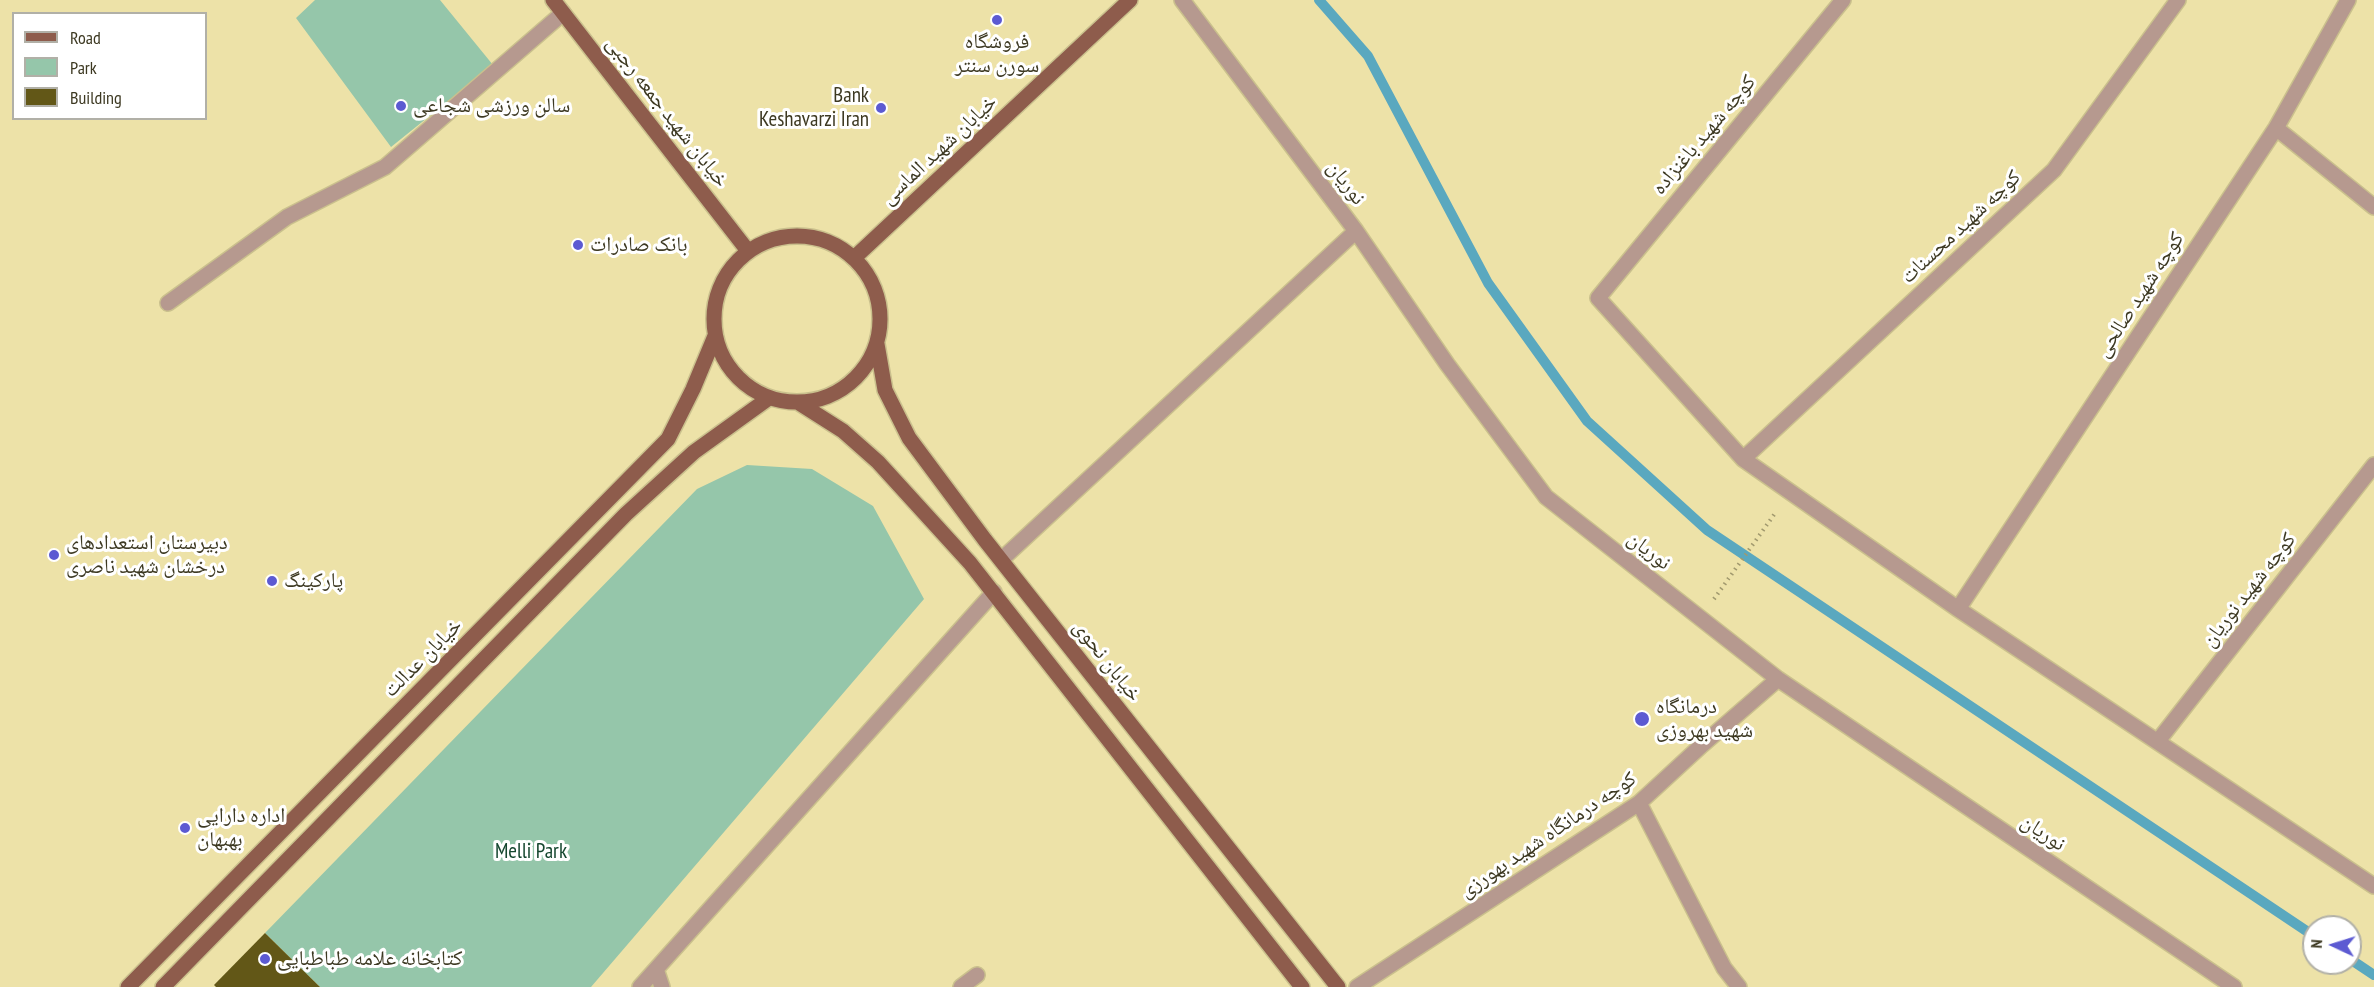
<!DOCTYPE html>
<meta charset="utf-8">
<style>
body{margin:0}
#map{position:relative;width:2374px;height:987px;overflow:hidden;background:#ede2a8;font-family:"PT Sans Narrow",sans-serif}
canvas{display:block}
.legend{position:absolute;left:12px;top:12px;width:195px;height:108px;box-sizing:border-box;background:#fff;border:2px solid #b1b0a7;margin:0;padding:8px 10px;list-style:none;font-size:18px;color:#3d3922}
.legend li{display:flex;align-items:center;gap:12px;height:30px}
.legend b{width:30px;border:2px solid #b1b0a7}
.north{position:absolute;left:2302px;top:915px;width:60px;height:60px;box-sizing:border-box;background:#fff;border:2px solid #b1b0a7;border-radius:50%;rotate:274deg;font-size:16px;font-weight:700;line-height:24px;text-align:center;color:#3d3922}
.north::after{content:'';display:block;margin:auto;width:21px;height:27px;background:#5c5ad2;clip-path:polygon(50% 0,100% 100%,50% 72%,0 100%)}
</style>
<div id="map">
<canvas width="2374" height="987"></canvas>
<ul class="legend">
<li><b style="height:8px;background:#8e5c4c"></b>Road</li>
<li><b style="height:16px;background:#95c6aa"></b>Park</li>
<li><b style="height:16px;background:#625717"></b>Building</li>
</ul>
<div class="north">N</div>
</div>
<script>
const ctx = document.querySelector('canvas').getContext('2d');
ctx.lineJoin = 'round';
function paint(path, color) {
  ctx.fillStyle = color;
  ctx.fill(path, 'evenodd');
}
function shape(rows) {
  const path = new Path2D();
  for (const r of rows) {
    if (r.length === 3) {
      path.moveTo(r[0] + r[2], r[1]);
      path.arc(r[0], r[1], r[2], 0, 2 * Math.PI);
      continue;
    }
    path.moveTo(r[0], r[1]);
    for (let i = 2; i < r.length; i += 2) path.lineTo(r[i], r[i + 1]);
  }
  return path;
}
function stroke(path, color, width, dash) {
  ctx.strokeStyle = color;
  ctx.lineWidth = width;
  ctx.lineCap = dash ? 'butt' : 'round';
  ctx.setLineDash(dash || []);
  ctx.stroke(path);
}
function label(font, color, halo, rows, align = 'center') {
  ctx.font = font + ' "PT Sans Narrow","Noto Naskh Arabic",sans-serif';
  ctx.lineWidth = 6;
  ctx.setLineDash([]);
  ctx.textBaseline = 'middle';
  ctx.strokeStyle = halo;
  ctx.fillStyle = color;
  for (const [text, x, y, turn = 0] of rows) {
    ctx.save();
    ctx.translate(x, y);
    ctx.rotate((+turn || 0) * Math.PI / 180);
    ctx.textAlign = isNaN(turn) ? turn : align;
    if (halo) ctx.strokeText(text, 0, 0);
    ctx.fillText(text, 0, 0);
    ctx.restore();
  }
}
paint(shape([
 [315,0,440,0,493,65,391,147,296,18],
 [747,465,812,469,873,506,924,599,591,987,320,987,265,933,697,489]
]), '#95c6aa');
stroke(shape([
 [1319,0,1368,56,1488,283,1587,421,1707,530,2314,936],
 [2350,959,2374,975]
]), '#5aa8bf', 10);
paint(shape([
 [265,933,320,987,216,987,214,985]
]), '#625717');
const minor = shape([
 [1182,0,1356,231,1447,364,1546,497,1778,679,2234,987],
 [1843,0,1598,298,1743,459,1958,609,2374,886],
 [2276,128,2374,207],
 [168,303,287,217,385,167,563,13],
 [1743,459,2054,170,2178,0],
 [1001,560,1356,231],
 [1958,609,2276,128,2348,0],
 [2158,741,2374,465],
 [1639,803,1724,968,1739,987],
 [656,969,662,987],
 [640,987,994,592],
 [961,987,977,975],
 [1357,987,1639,803,1702,745,1778,679]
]);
const major = shape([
 [553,0,748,251],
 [797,319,83],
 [854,258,1130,0],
 [877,344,885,390,909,438,985,540,1338,987],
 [799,403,843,431,878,462,970,563,1302,987],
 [128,987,668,439,693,389,715,336],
 [163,987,626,514,694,452,769,398]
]);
stroke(minor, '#cac08d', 18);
stroke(major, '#cac08d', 18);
stroke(shape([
 [1714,599,1776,512]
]), '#a1996e', 4, [1.5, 4.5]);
stroke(minor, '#b6998f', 15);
stroke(major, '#8e5c4c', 15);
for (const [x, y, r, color] of [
 [997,20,6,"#5c5ad2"],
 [401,106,6,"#5c5ad2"],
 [881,108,6,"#5c5ad2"],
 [578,245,6,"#5c5ad2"],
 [54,555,6,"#5c5ad2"],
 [272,581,6,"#5c5ad2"],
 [1642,719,8,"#5c5ad2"],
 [185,828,6,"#5c5ad2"],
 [265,959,6,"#5c5ad2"]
]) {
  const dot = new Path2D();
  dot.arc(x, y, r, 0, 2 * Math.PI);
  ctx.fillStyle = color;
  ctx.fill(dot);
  stroke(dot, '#fff', 2);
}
label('21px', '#3d3922', '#fff', [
 ["فروشگاه",997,42,"center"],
 ["سورن سنتر",997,66,"center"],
 ["Bank",869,96,"right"],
 ["Keshavarzi Iran",869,120,"right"],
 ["سالن ورزشی شجاعی",413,106],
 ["بانک صادرات",590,245],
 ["دبیرستان استعدادهای",66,543],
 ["درخشان شهید ناصری",66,567],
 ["پارکینگ",284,581],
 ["درمانگاه",1656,707],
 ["شهید بهروزی",1656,731],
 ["اداره دارایی",197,816],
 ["بهبهان",197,840],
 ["کتابخانه علامه طباطبایی",277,959]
], 'left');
label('21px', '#3d3922', '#fff', [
 ["خیابان شهید جمعه رجبی",667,112,52],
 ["کوچه شهید باغنزاده",1704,135,-50],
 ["خیابان شهید الماسی",939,150,-43],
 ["نوریان",1346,183,53],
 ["کوچه شهید محسنات",1961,227,-43],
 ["کوچه شهید صالحی",2140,295,-57],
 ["نوریان",1649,551,38],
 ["کوچه شهید نوریان",2249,590,-52],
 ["خیابان عدالت",423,658,-45],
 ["خیابان نحوی",1107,661,52],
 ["نوریان",2043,833,34],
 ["کوچه درمانگاه شهید بهورزی",1548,835,-34]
]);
label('21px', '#15472f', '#fff', [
 ["Melli Park",531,852]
]);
</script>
